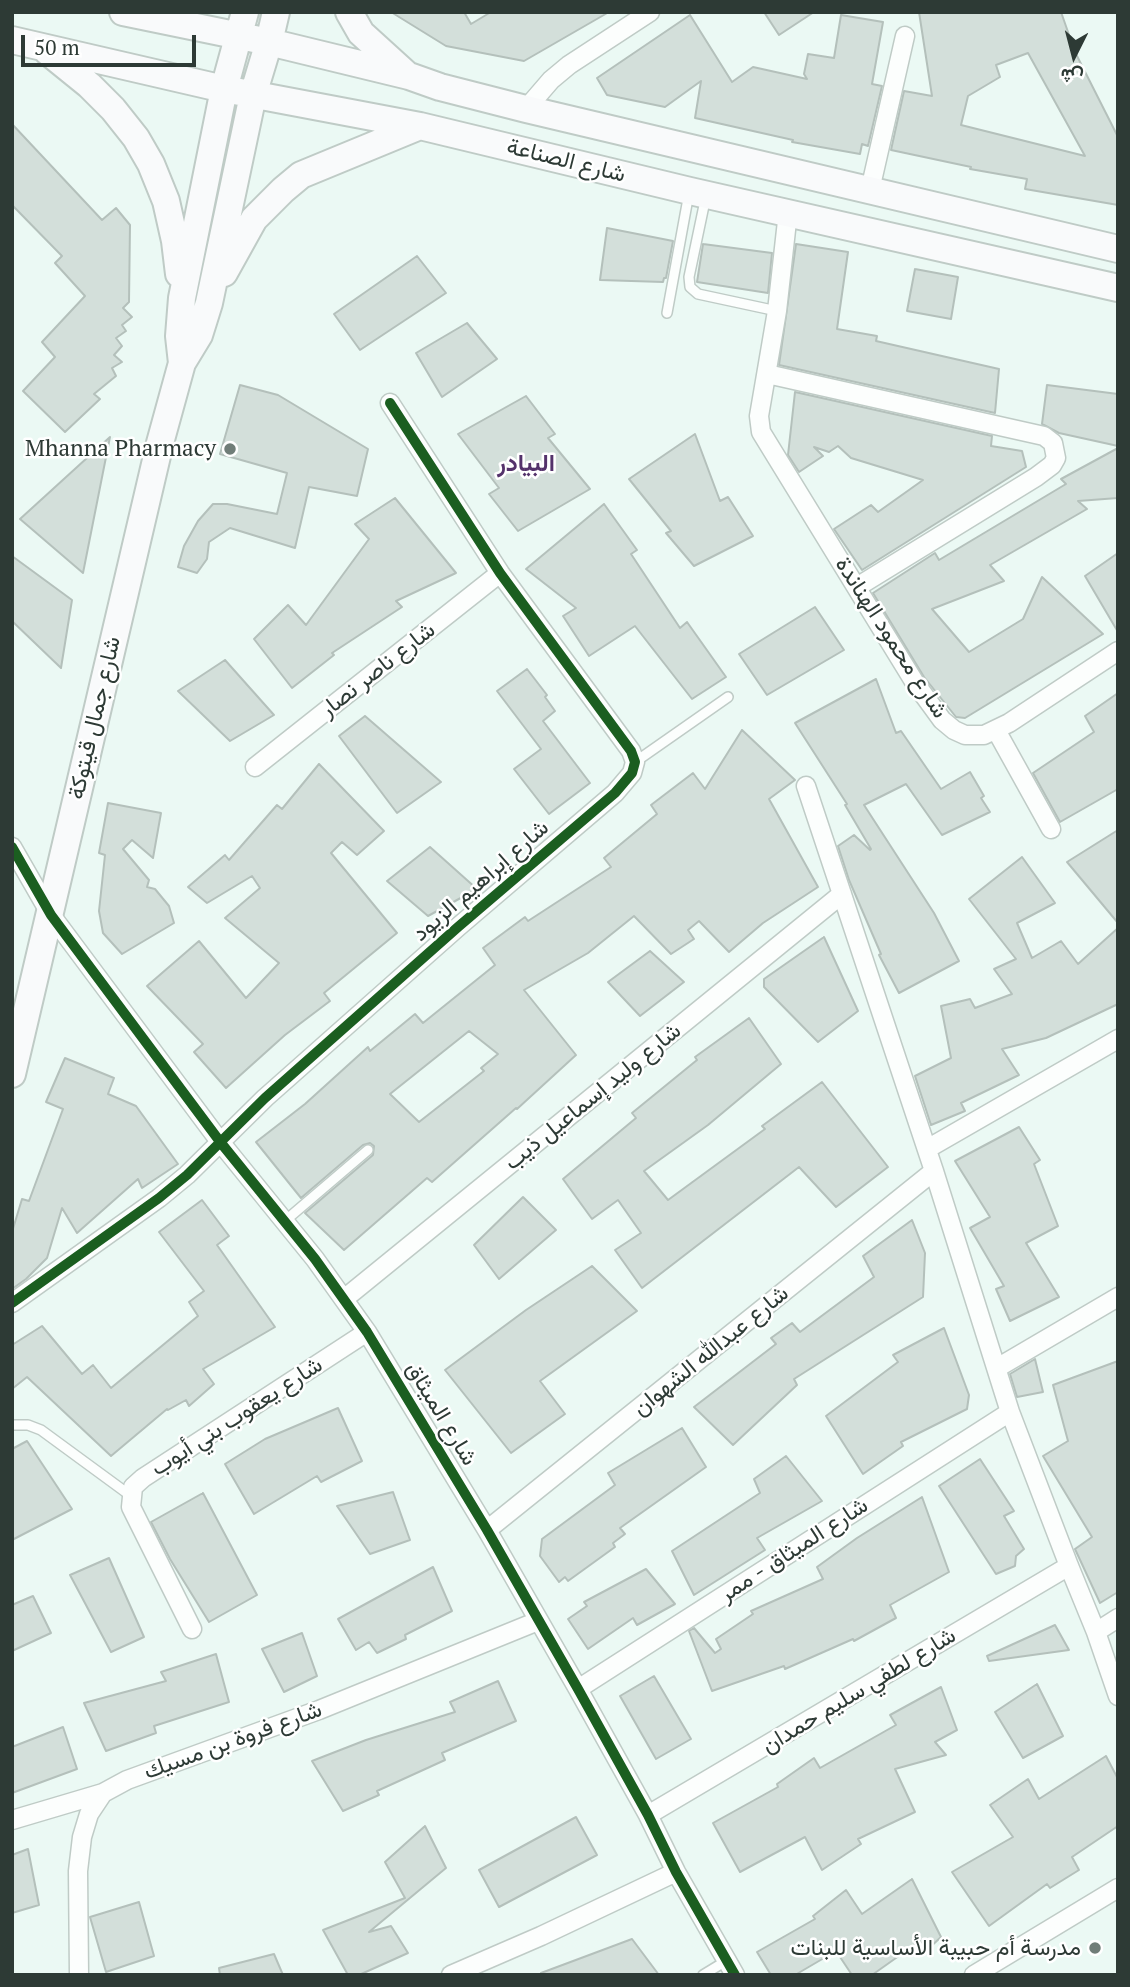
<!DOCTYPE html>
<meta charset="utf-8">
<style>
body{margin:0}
#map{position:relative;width:1130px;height:1987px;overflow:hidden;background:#ebf9f4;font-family:"PT Serif",Vazirmatn,serif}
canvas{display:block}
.frame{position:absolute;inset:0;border:14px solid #2d3a35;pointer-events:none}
.north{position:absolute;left:1039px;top:21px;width:70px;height:70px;-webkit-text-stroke:5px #fff;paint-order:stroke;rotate:186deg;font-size:19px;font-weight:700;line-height:28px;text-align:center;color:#2d3a35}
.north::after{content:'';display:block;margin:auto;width:24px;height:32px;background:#2d3a35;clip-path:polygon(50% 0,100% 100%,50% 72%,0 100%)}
.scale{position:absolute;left:21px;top:35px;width:175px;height:32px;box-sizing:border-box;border:4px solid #2d3a35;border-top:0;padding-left:9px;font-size:21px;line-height:24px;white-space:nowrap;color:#2d3a35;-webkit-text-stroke:5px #fff;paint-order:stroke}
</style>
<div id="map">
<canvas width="1130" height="1987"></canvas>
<div class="frame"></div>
<div class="north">ش</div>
<div class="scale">50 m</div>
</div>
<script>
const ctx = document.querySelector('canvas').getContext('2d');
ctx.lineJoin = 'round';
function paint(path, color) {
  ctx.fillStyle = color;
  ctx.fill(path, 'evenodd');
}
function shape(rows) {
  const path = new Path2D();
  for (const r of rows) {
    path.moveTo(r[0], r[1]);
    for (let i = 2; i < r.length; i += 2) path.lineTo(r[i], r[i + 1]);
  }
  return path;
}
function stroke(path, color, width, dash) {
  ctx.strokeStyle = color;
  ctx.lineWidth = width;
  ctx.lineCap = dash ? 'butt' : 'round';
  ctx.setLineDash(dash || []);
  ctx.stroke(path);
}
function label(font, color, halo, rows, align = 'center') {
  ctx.font = font + ' "PT Serif",Vazirmatn,serif';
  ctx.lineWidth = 5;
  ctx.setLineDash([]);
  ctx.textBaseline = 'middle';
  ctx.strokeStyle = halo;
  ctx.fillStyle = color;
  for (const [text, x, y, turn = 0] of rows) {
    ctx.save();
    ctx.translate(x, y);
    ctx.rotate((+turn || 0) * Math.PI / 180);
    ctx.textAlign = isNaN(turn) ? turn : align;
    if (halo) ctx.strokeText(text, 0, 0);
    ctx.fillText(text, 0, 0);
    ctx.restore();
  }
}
const building = shape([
 [391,12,464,12,471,24,491,12,609,12,524,61,446,46,391,12],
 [764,12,814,12,779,35,764,12],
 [919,12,1061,12,1075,52,1118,137,1118,205,1025,189,1027,179,970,169,971,167,891,150,904,91,932,96,919,12],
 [1028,53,1085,156,961,125,968,96,1000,77,996,65,1028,53],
 [690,15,732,82,753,67,807,79,804,74,808,54,834,58,841,15,883,22,872,84,882,86,868,146,862,144,860,154,792,142,793,140,695,118,701,81,665,107,607,95,597,78,690,15],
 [12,124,102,220,116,208,130,225,129,302,123,308,132,317,122,325,126,331,116,338,122,346,114,355,122,362,112,368,116,376,94,394,100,399,65,432,23,391,55,357,42,342,85,296,55,263,62,256,12,205,12,124],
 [607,228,673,241,666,278,664,278,663,282,600,280,607,228],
 [703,244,772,253,768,293,697,282,703,244],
 [796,244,848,252,837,329,877,336,876,341,999,369,995,413,779,365,796,244],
 [417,256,446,293,360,350,334,314,417,256],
 [915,269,958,277,951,319,907,311,915,269],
 [467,323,497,359,442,397,416,353,467,323],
 [240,385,278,395,368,449,357,496,309,487,295,548,230,528,209,542,207,559,197,573,178,567,184,546,198,521,213,504,227,504,277,514,287,473,220,454,240,385],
 [1047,385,1118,394,1118,446,1059,433,1042,424,1047,385],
 [795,392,992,436,991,446,1022,451,1026,467,862,570,834,529,871,505,878,512,923,480,851,458,838,446,829,452,814,447,823,456,799,472,788,455,795,392],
 [526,396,555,434,548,438,590,489,518,531,489,494,499,488,458,434,526,396],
 [695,434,720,501,728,497,753,536,694,566,666,533,671,531,629,479,695,434],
 [110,437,83,573,20,519,110,437],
 [1118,448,1118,498,1078,501,1087,509,990,565,1004,581,932,609,969,652,1023,619,1042,577,1103,634,965,718,956,717,924,677,873,593,935,553,939,560,1066,484,1061,479,1118,448],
 [395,498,456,573,396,601,402,607,332,653,334,655,292,688,254,639,288,605,306,625,369,539,355,524,395,498],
 [604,504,637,550,631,554,680,628,687,622,726,677,692,699,635,626,589,656,563,616,576,608,526,569,604,504],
 [1118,553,1118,632,1085,576,1118,553],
 [12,556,72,600,61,668,12,621,12,556],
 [815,607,844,650,767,695,739,654,815,607],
 [225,660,274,715,230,741,178,691,225,660],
 [527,669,547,695,545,697,555,711,543,721,590,783,549,814,514,769,541,749,497,691,527,669],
 [876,679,896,733,901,731,941,789,970,772,984,796,981,798,990,812,942,835,906,784,864,805,934,913,959,961,899,993,879,955,881,954,849,880,838,846,854,835,870,850,871,849,845,805,847,804,795,723,876,679],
 [1118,693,1118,789,1060,822,1033,773,1094,732,1085,716,1118,693],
 [365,716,441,782,397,813,339,736,365,716],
 [742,730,795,780,769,799,818,887,763,923,729,952,699,921,688,930,694,939,671,954,634,916,588,953,524,990,576,1055,517,1109,516,1108,432,1182,427,1178,344,1250,305,1213,373,1155,374,1146,370,1143,363,1145,301,1198,256,1142,305,1104,368,1047,370,1051,415,1014,423,1023,495,965,483,948,525,917,528,921,611,867,604,858,657,814,651,805,693,773,705,789,742,730],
 [469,1031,498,1054,481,1068,484,1071,419,1122,390,1094,469,1031],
 [319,764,384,831,357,855,342,842,331,853,397,933,324,993,330,1001,285,1035,226,1088,194,1052,203,1044,147,986,199,941,246,998,279,963,225,918,260,888,252,876,207,903,188,887,225,855,229,860,277,805,282,809,319,764],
 [108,803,161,813,153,858,132,840,123,849,149,880,147,887,155,889,169,906,174,923,122,954,103,933,99,911,105,855,99,853,108,803],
 [1118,830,1118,923,1067,862,1118,830],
 [430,847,477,889,428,916,387,881,430,847],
 [1022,857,1055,903,1017,923,1032,958,1061,941,1078,964,1118,928,1118,1004,1046,1038,1002,1049,1019,1075,961,1103,965,1111,931,1125,915,1076,951,1058,941,1006,970,999,975,1008,1012,994,994,969,1016,959,969,899,1022,857],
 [824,937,858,1011,818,1042,764,987,764,979,824,937],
 [650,951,684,982,640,1016,608,982,650,951],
 [749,1018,781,1064,708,1125,644,1171,668,1200,765,1129,762,1126,822,1082,888,1167,836,1207,799,1167,642,1288,615,1250,641,1233,618,1200,592,1219,563,1179,636,1118,632,1113,697,1060,695,1057,749,1018],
 [65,1058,114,1078,108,1094,136,1106,178,1164,142,1188,138,1179,77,1233,62,1208,47,1258,26,1279,12,1289,12,1232,22,1199,29,1201,63,1109,46,1102,65,1058],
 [1019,1127,1040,1160,1034,1164,1058,1226,1026,1243,1059,1297,1010,1321,996,1289,1004,1286,970,1228,990,1217,955,1161,1019,1127],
 [523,1197,556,1230,499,1279,474,1245,523,1197],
 [202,1200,229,1236,217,1245,275,1327,203,1369,214,1384,189,1406,186,1400,168,1410,167,1409,111,1456,27,1377,12,1389,12,1345,42,1326,82,1374,93,1365,111,1388,198,1316,189,1302,204,1291,159,1232,202,1200],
 [912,1220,925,1253,923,1297,794,1379,797,1385,733,1445,694,1407,776,1344,771,1338,792,1323,800,1332,874,1277,863,1256,912,1220],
 [592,1266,637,1311,540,1381,565,1414,511,1453,445,1370,526,1310,592,1266],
 [944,1328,969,1395,967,1409,901,1442,903,1446,863,1474,826,1416,898,1362,893,1355,944,1328],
 [1035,1359,1043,1392,1017,1397,1010,1374,1035,1359],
 [1118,1361,1118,1592,1100,1603,1075,1549,1092,1537,1043,1456,1068,1441,1053,1385,1118,1361],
 [338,1408,362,1461,321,1482,317,1476,254,1514,225,1464,265,1439,338,1408],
 [682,1428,706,1467,620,1528,625,1534,613,1543,615,1547,568,1581,565,1577,559,1582,540,1556,542,1539,615,1485,608,1473,682,1428],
 [27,1441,72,1509,12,1540,12,1449,27,1441],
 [786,1456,822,1501,757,1538,765,1550,694,1595,672,1551,760,1493,754,1479,786,1456],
 [980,1459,1014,1511,1004,1516,1024,1549,1016,1556,1015,1566,996,1574,939,1486,980,1459],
 [393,1492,410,1540,370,1554,337,1506,393,1492],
 [203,1493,257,1595,209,1622,170,1559,151,1522,203,1493],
 [922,1497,949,1572,890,1605,896,1618,854,1641,853,1639,785,1669,784,1666,712,1691,689,1631,694,1628,715,1653,721,1649,716,1639,753,1614,751,1611,823,1579,817,1567,857,1538,922,1497],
 [109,1558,144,1637,111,1652,70,1575,109,1558],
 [433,1567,452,1611,405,1635,406,1639,377,1653,369,1642,356,1650,338,1619,433,1567],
 [646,1569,675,1604,637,1625,633,1618,588,1649,568,1619,587,1606,584,1602,646,1569],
 [33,1596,51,1633,12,1651,12,1605,33,1596],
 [1055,1625,1069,1650,989,1661,987,1656,1055,1625],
 [302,1633,317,1676,284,1692,262,1649,302,1633],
 [216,1654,229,1702,154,1726,156,1733,106,1751,84,1703,166,1681,161,1672,216,1654],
 [654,1676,691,1739,656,1759,620,1696,654,1676],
 [498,1681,516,1721,442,1753,445,1760,377,1791,379,1795,343,1811,312,1761,366,1740,455,1712,450,1702,498,1681],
 [1037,1684,1063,1736,1023,1758,995,1712,1037,1684],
 [941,1687,957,1730,935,1742,946,1755,895,1769,915,1812,858,1839,861,1844,822,1870,805,1837,740,1872,713,1823,778,1787,777,1784,814,1758,820,1768,896,1725,890,1715,941,1687],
 [63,1727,77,1769,12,1793,12,1747,63,1727],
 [1106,1756,1118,1779,1118,1826,1072,1857,1079,1870,1050,1888,1047,1884,989,1926,952,1872,1013,1837,990,1805,1028,1779,1039,1799,1106,1756],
 [576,1817,597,1855,499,1907,479,1870,576,1817],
 [425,1826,446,1868,369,1932,391,1926,408,1953,359,1975,348,1975,323,1930,405,1898,385,1862,425,1826],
 [28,1849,39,1905,12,1913,12,1855,28,1849],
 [912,1879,941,1937,926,1951,920,1941,872,1975,852,1975,836,1951,795,1975,771,1975,757,1952,815,1919,813,1916,846,1890,862,1914,912,1879],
 [139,1902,154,1956,106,1972,90,1917,139,1902],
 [632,1939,659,1975,541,1975,541,1973,632,1939],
 [274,1954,283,1975,220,1975,219,1968,274,1954]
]);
paint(building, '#d3dfda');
stroke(building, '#b4c0bb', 2);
const lane = shape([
 [706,196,689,277,690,287,698,294,777,311],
 [667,313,689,193],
 [635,762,728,697],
 [286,1220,368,1150],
 [12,1425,28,1425,41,1430,131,1496],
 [703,1975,726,1961]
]);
const street = shape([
 [526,109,551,80,569,65,650,12],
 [870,190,905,36],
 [788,212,777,311,759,416,761,432,915,683,942,720,954,730,965,735,984,735,1009,723,1118,651],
 [767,374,1044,436,1053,443,1056,458,1052,465,1036,477,857,587],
 [996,730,1051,829],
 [255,767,500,573],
 [806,786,934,1171,1010,1412,1069,1566,1096,1632,1118,1696],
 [12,847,51,915,221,1143,315,1259,367,1332,487,1530,578,1689,648,1815,676,1872,735,1975],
 [927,1149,1118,1039],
 [344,1299,842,894],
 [12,1303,159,1198,187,1175,265,1098,458,927,615,793,632,773,635,762,631,751,500,573,390,403],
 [997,1368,1118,1297],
 [487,1530,934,1171],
 [192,1629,131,1507,133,1487,143,1478,367,1332],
 [1096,1632,1118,1618],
 [578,1689,1010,1412],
 [648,1815,1069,1566],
 [12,1820,103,1793],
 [79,1975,78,1871,82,1837,89,1814,103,1793,127,1780,319,1710,538,1621],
 [451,1975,541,1936,676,1872],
 [974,1975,1118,1888]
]);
const secondary = shape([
 [123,12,269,42,409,76,440,87,526,109,1118,249],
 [349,12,361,33,405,73],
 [12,40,224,89,420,126,690,191,1118,288],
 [47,51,89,85,113,109,136,138,151,164,166,201,175,241,179,274],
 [224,273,254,219,283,190,301,175,420,126],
 [182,363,179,336,182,298,224,89,245,12],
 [12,1074,160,443,182,363,199,335,209,303,253,95,269,42,276,12]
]);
stroke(lane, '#bfcbc6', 12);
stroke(street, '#bfcbc6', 21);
stroke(secondary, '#bfcbc6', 30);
stroke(lane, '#fcfefd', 9);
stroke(street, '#fcfefd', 18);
stroke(secondary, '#f9fafb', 26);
stroke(shape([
 [12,847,51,915,221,1143,315,1259,367,1332,487,1530,578,1689,648,1815,676,1872,735,1975],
 [12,1303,159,1198,187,1175,265,1098,458,927,615,793,632,773,635,762,631,751,500,573,390,403]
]), '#1b5e20', 10);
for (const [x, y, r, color] of [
 [230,449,7,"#707d78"],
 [1095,1948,7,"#707d78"]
]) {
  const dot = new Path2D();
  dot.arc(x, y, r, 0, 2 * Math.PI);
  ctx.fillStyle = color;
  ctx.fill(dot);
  stroke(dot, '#fff', 2.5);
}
label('23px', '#2d3a35', '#fff', [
 ["شارع الصناعة",566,161,14],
 ["شارع محمود الهناندة",891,638,57],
 ["شارع ناصر نصار",378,670,-38],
 ["شارع جمال قيتوكة",95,718,-77],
 ["شارع إبراهيم الزيود",481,881,-41],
 ["شارع وليد إسماعيل ذيب",593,1097,-39],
 ["شارع عبدالله الشهوان",711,1351,-39],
 ["شارع الميثاق",441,1414,59],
 ["شارع يعقوب بني أيوب",237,1417,-33],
 ["شارع الميثاق - ممر",794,1550,-33],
 ["شارع لطفي سليم حمدان",859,1691,-31],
 ["شارع فروة بن مسيك",233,1741,-20]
]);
label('23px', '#2d3a35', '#fff', [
 ["Mhanna Pharmacy",216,449],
 ["مدرسة أم حبيبة الأساسية للبنات",1081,1948]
], 'right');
label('bold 24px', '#54326b', '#fff', [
 ["البيادر",526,464]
]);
</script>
